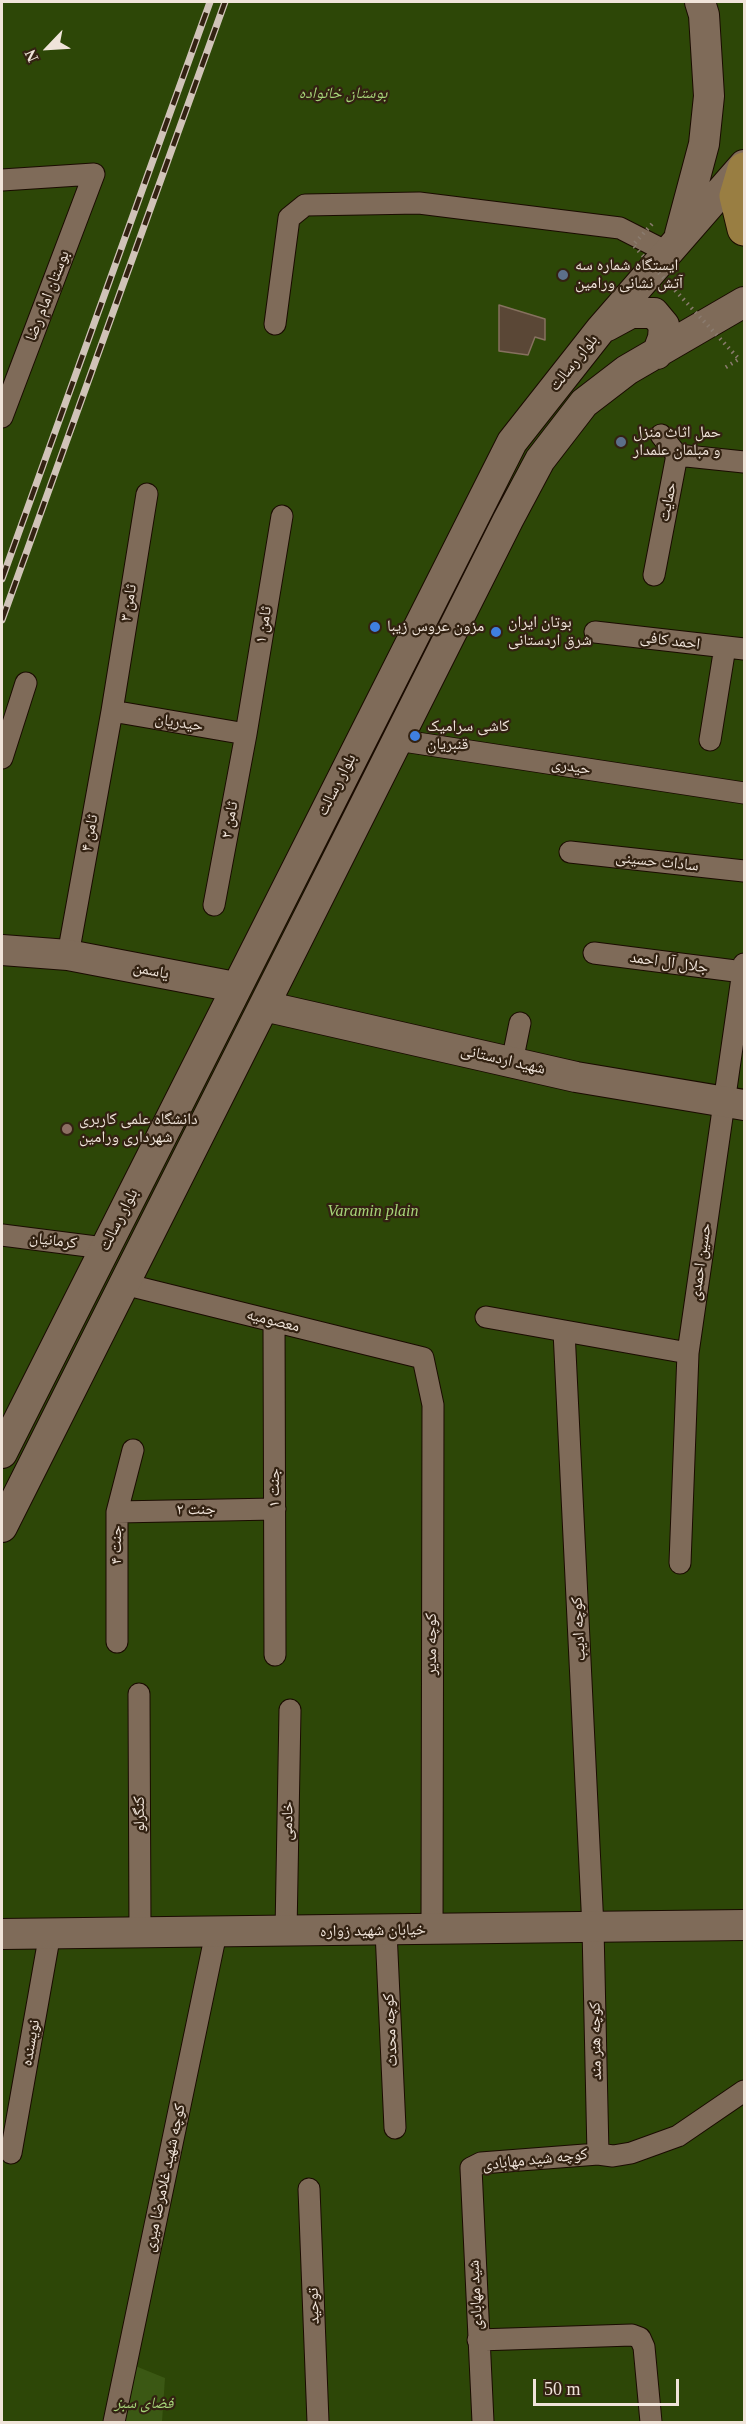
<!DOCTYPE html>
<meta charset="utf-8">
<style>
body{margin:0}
#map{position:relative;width:746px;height:2424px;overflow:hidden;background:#332212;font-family:"Times New Roman",serif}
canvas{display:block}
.frame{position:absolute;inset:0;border:3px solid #f0e4da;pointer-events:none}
.north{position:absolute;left:18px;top:18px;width:60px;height:60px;-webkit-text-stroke:4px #332212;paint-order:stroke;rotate:245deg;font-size:16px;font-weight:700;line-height:24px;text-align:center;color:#f0e4da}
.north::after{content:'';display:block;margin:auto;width:21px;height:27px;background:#f0e4da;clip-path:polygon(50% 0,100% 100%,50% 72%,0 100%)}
.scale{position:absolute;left:533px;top:2379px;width:146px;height:27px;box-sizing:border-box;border:3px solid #f0e4da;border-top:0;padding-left:8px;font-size:18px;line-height:21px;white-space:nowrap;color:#f0e4da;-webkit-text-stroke:4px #332212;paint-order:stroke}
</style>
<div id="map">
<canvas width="746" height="2424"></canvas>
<div class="frame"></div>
<div class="north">N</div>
<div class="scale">50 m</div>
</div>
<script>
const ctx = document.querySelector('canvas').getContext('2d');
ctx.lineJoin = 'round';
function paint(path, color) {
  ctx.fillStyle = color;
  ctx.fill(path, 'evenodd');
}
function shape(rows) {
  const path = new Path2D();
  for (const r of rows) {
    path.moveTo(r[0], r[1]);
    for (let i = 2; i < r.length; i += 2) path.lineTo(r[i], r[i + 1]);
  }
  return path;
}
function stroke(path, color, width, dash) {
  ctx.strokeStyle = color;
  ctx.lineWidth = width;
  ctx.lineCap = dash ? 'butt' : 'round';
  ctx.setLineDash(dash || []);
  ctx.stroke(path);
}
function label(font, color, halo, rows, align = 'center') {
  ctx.font = font + ' "Times New Roman","Noto Naskh Arabic",serif';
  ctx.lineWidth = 4.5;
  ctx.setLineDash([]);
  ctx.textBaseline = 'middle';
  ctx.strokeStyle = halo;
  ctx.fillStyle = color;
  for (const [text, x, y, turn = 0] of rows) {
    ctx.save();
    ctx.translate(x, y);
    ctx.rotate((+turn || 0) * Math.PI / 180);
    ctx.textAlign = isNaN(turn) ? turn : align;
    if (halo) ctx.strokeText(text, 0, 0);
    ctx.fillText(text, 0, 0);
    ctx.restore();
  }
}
paint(shape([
 [2,2,744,2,744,2422,2,2422]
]), '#2d4707');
paint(shape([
 [133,2365,165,2378,162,2422,121,2422]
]), '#3b5814');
const building = shape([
 [499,305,545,319,545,340,535,337,528,355,499,351,499,305]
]);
paint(building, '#5a4736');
stroke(building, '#86715f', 1.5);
const street = shape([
 [2,180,94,174,2,417],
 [275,324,289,218,305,205,419,203,620,228,669,253],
 [677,455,744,462],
 [654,575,677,455,661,435],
 [595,632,744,649],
 [112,711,246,734],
 [397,740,744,793],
 [710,740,725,647],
 [2,758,26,683],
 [570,852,744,871],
 [214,905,246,734,282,516],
 [594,953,743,972],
 [68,955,112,711,147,494],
 [512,1062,520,1023],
 [2,1235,104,1248],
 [124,1284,423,1358,433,1405,432,1930],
 [486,1317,688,1353],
 [274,1321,275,1655],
 [564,1331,593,1928,598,2154],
 [117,1512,275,1509],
 [680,1563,688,1353,744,964],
 [117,1642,117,1512,133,1450],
 [139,1694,140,1933],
 [386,1931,395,2128],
 [286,1932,290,1710],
 [11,2153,50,1933],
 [309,2189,318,2422],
 [478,2340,632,2335,640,2338,644,2347,651,2422],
 [114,2422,216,1933],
 [483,2422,471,2168,481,2163,598,2154,613,2156,631,2153,678,2136,744,2091]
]);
const secondary = shape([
 [680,234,704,144,709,96,704,15,700,2],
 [607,326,631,313,654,313,664,325,663,338,657,354],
 [2,950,68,955,235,987],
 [264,1006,576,1077,744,1105],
 [2,1453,512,442,601,329,744,165],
 [2,1527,508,520,540,460,584,403,627,370,744,302],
 [2,1934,744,1925]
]);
const primary = shape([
 [744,169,736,196,744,229]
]);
stroke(street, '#1a0b00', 23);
stroke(secondary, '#1a0b00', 32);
stroke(primary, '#1a0b00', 35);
stroke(street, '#7f6b59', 21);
stroke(secondary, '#7f6b59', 30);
stroke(primary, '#997e42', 33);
const rail = shape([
 [2,579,210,2],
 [2,620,225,2]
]);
stroke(rail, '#d0c3b8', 7);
stroke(rail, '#332212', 4.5, [14]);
stroke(shape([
 [652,224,633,245,739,359,723,369]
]), '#8a7b6e', 4, [1.5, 4.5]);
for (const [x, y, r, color] of [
 [563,275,6,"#5c6f8a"],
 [621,442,6,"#5c6f8a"],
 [375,627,6,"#3f7fe0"],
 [496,632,6,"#3f7fe0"],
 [415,736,6,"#3f7fe0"],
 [67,1129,6,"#8d6e63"]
]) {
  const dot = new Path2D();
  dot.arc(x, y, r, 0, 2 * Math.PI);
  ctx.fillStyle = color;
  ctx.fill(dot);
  stroke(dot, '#332212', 2);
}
label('italic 16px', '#a7d579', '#332212', [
 ["بوستان خانواده",343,94],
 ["Varamin plain",373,1212],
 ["فضای سبز",144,2404]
]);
label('16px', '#f0e4da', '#332212', [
 ["ایستگاه شماره سه",575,266],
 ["آتش نشانی ورامین",575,284],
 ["حمل اثاث منزل",633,433],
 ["و مبلمان علمدار",633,451],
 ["بوتان ایران",508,623],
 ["شرق اردستانی",508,641],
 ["مزون عروس زیبا",387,627],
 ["کاشی سرامیک",427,727],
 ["قنبریان",427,745],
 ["دانشگاه علمی کاربری",79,1120],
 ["شهرداری ورامین",79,1138]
], 'left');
label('16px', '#f0e4da', '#332212', [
 ["بوستان امام رضا",48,296,-69],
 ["بلوار رسالت",574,363,-51],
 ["حمایت",668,502,-79],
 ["ثامن ۳",129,603,-81],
 ["ثامن ۱",264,625,-81],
 ["احمد کافی",670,641,7],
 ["حیدریان",179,723,9],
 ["حیدری",571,767,9],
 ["بلوار رسالت",337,785,-63],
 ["ثامن ۲",230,820,-80],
 ["ثامن ۴",90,833,-80],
 ["سادات حسینی",657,862,6],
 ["جلال آل احمد",669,963,8],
 ["یاسمن",151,971,11],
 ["شهید اردستانی",503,1060,13],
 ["بلوار رسالت",119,1220,-63],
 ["کرمانیان",53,1241,7],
 ["حسین احمدی",701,1262,-82],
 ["معصومیه",273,1321,14],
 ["جنت ۱",275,1488,-90],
 ["جنت ۲",196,1510,-1],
 ["جنت ۴",117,1545,-90],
 ["کوچه ادیب",579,1629,-93],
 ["کوچه مدیر",432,1644,-90],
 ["کنگرلو",140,1814,-90],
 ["خادمی",288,1821,-89],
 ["خیابان شهید زواره",373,1931,-1],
 ["کوچه محدث",391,2030,-93],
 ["کوچه هنر مند",596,2041,-91],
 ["نویسنده",31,2043,-80],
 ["کوچه شید مهابادی",535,2160,-6],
 ["کوچه شهید غلامرضا میری",165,2178,-78],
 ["شید مهابادی",476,2295,-93],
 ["توحید",314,2306,-92]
]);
</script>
